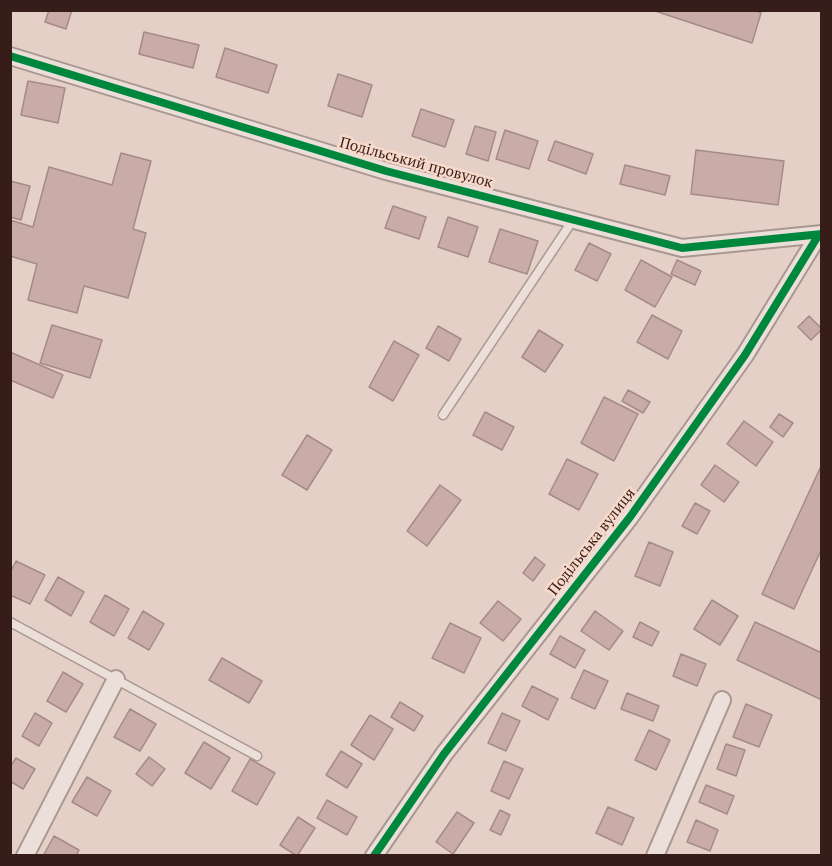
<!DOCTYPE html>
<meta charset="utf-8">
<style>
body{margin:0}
#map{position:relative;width:832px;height:866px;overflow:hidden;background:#e5d0c7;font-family:"PT Serif",serif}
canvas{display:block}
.frame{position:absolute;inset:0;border:12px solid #371d19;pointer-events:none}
</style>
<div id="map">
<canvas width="832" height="866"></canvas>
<div class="frame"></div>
</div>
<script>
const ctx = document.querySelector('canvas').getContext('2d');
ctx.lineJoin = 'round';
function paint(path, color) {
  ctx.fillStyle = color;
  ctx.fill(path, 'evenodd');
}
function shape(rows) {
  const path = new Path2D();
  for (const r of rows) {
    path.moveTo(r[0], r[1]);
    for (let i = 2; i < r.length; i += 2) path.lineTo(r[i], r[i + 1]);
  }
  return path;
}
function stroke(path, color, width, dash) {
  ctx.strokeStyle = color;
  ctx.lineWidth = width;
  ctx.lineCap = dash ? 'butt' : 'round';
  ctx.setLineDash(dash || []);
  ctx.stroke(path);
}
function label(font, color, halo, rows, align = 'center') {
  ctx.font = font + ' "PT Serif",serif';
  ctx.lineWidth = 5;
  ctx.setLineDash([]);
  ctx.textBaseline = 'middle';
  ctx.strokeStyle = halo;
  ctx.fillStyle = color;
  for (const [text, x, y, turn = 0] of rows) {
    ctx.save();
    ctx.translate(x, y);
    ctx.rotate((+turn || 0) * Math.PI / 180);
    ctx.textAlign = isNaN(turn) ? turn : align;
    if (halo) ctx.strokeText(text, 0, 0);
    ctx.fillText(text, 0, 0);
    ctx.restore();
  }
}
const building = shape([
 [49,10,72,10,66,29,45,22,49,10],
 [652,10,755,10,761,13,752,43,652,10],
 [144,32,199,45,193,68,139,54,144,32],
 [225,48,277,65,268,93,216,77,225,48],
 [338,74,372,85,362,117,328,106,338,74],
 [28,81,65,88,58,123,21,115,28,81],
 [421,109,454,120,445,147,412,136,421,109],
 [475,126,496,132,488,161,466,154,475,126],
 [505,130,538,141,529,169,496,159,505,130],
 [555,141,593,154,586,174,548,160,555,141],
 [696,150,784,161,778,205,691,194,696,150],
 [121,153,151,161,133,229,146,233,128,298,84,286,77,313,28,300,37,264,10,256,10,220,33,227,49,167,112,185,121,153],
 [625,165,670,176,665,195,620,184,625,165],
 [10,181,30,186,21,220,10,217,10,181],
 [393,206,426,217,419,239,385,228,393,206],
 [448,217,478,227,468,257,438,247,448,217],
 [500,229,538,241,527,274,489,262,500,229],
 [589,243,611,254,597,281,575,270,589,243],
 [641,260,672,277,655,307,625,290,641,260],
 [677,260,701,271,695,285,671,274,677,260],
 [652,315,682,331,668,359,637,342,652,315],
 [809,316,822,329,811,340,798,327,809,316],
 [52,325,102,340,90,378,40,363,52,325],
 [438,326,461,339,449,361,426,348,438,326],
 [539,330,563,345,545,372,522,357,539,330],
 [394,341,419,355,393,401,369,387,394,341],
 [10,352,63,375,53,398,10,380,10,352],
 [628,390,650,402,643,413,622,401,628,390],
 [604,397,638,414,614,461,581,443,604,397],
 [485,412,514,427,502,450,473,435,485,412],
 [779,414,793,423,783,437,770,427,779,414],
 [744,421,773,442,756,466,727,444,744,421],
 [307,435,332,450,307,490,282,475,307,435],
 [567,459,598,474,579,510,549,494,567,459],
 [822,464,822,548,794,609,762,594,822,464],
 [715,465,739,482,724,502,701,485,715,465],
 [440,485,461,500,427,546,407,531,440,485],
 [695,503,710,511,697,534,682,526,695,503],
 [649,542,673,552,660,586,635,576,649,542],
 [535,557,545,565,533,581,523,573,535,557],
 [16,561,45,575,30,604,10,595,10,573,16,561],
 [58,577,84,592,71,616,45,600,58,577],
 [105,595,129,609,114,636,90,622,105,595],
 [712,600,738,616,720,645,694,629,712,600],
 [498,601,521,619,503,641,480,623,498,601],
 [143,611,164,624,149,650,128,638,143,611],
 [595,611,623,631,609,650,581,631,595,611],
 [640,622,659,632,652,646,633,637,640,622],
 [755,622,822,653,822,700,737,660,755,622],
 [450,623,481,638,464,673,432,658,450,623],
 [560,636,585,650,575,668,550,654,560,636],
 [681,654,706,664,697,686,673,676,681,654],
 [222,658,262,681,249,703,209,680,222,658],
 [584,670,608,681,595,709,571,698,584,670],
 [63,672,83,684,66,712,47,701,63,672],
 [532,686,558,699,548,720,522,706,532,686],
 [627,693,659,706,653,721,621,709,627,693],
 [400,702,423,716,414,731,391,717,400,702],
 [746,704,772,715,759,747,733,737,746,704],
 [130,709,156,724,140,751,114,737,130,709],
 [35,713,52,723,39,746,22,736,35,713],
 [502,713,520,721,506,751,488,743,502,713],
 [370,715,393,729,374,760,351,745,370,715],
 [649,730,670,740,656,770,635,760,649,730],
 [204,742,230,758,211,789,185,773,204,742],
 [726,744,745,750,736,776,717,769,726,744],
 [341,751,362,764,347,788,326,775,341,751],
 [149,757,165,769,152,786,136,774,149,757],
 [16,758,35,769,23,789,10,781,10,767,16,758],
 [250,759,275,773,257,805,232,791,250,759],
 [504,761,523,769,509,799,491,791,504,761],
 [87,777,111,791,97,816,72,802,87,777],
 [706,785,734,796,727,814,699,802,706,785],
 [327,800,357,817,347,835,317,818,327,800],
 [608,807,634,818,622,845,596,833,608,807],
 [500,810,510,815,501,835,490,830,500,810],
 [457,812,474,823,453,854,436,842,457,812],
 [298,817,315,828,297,856,280,845,298,817],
 [696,820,718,830,710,851,687,842,696,820],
 [54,836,79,850,76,856,43,856,54,836]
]);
paint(building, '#c9aca8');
stroke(building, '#a58b87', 1.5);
const lane = shape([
 [443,415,573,220],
 [10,622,257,756]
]);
const street = shape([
 [10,56,386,171,682,248,822,234],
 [25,856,116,679],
 [374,856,444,754,630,517,745,355,818,236],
 [655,856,722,700]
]);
stroke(lane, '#a99791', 11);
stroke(street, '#a99791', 20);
stroke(lane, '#ecdfd9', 8);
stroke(street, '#ecdfd9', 16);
stroke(shape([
 [10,56,386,171,682,248,822,234],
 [374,856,444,754,630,517,745,355,818,236]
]), '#00873e', 8);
label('15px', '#371d19', '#f8daca', [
 ["Подільський провулок",416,163,15],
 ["Подільська вулиця",592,542,-52]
]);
</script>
